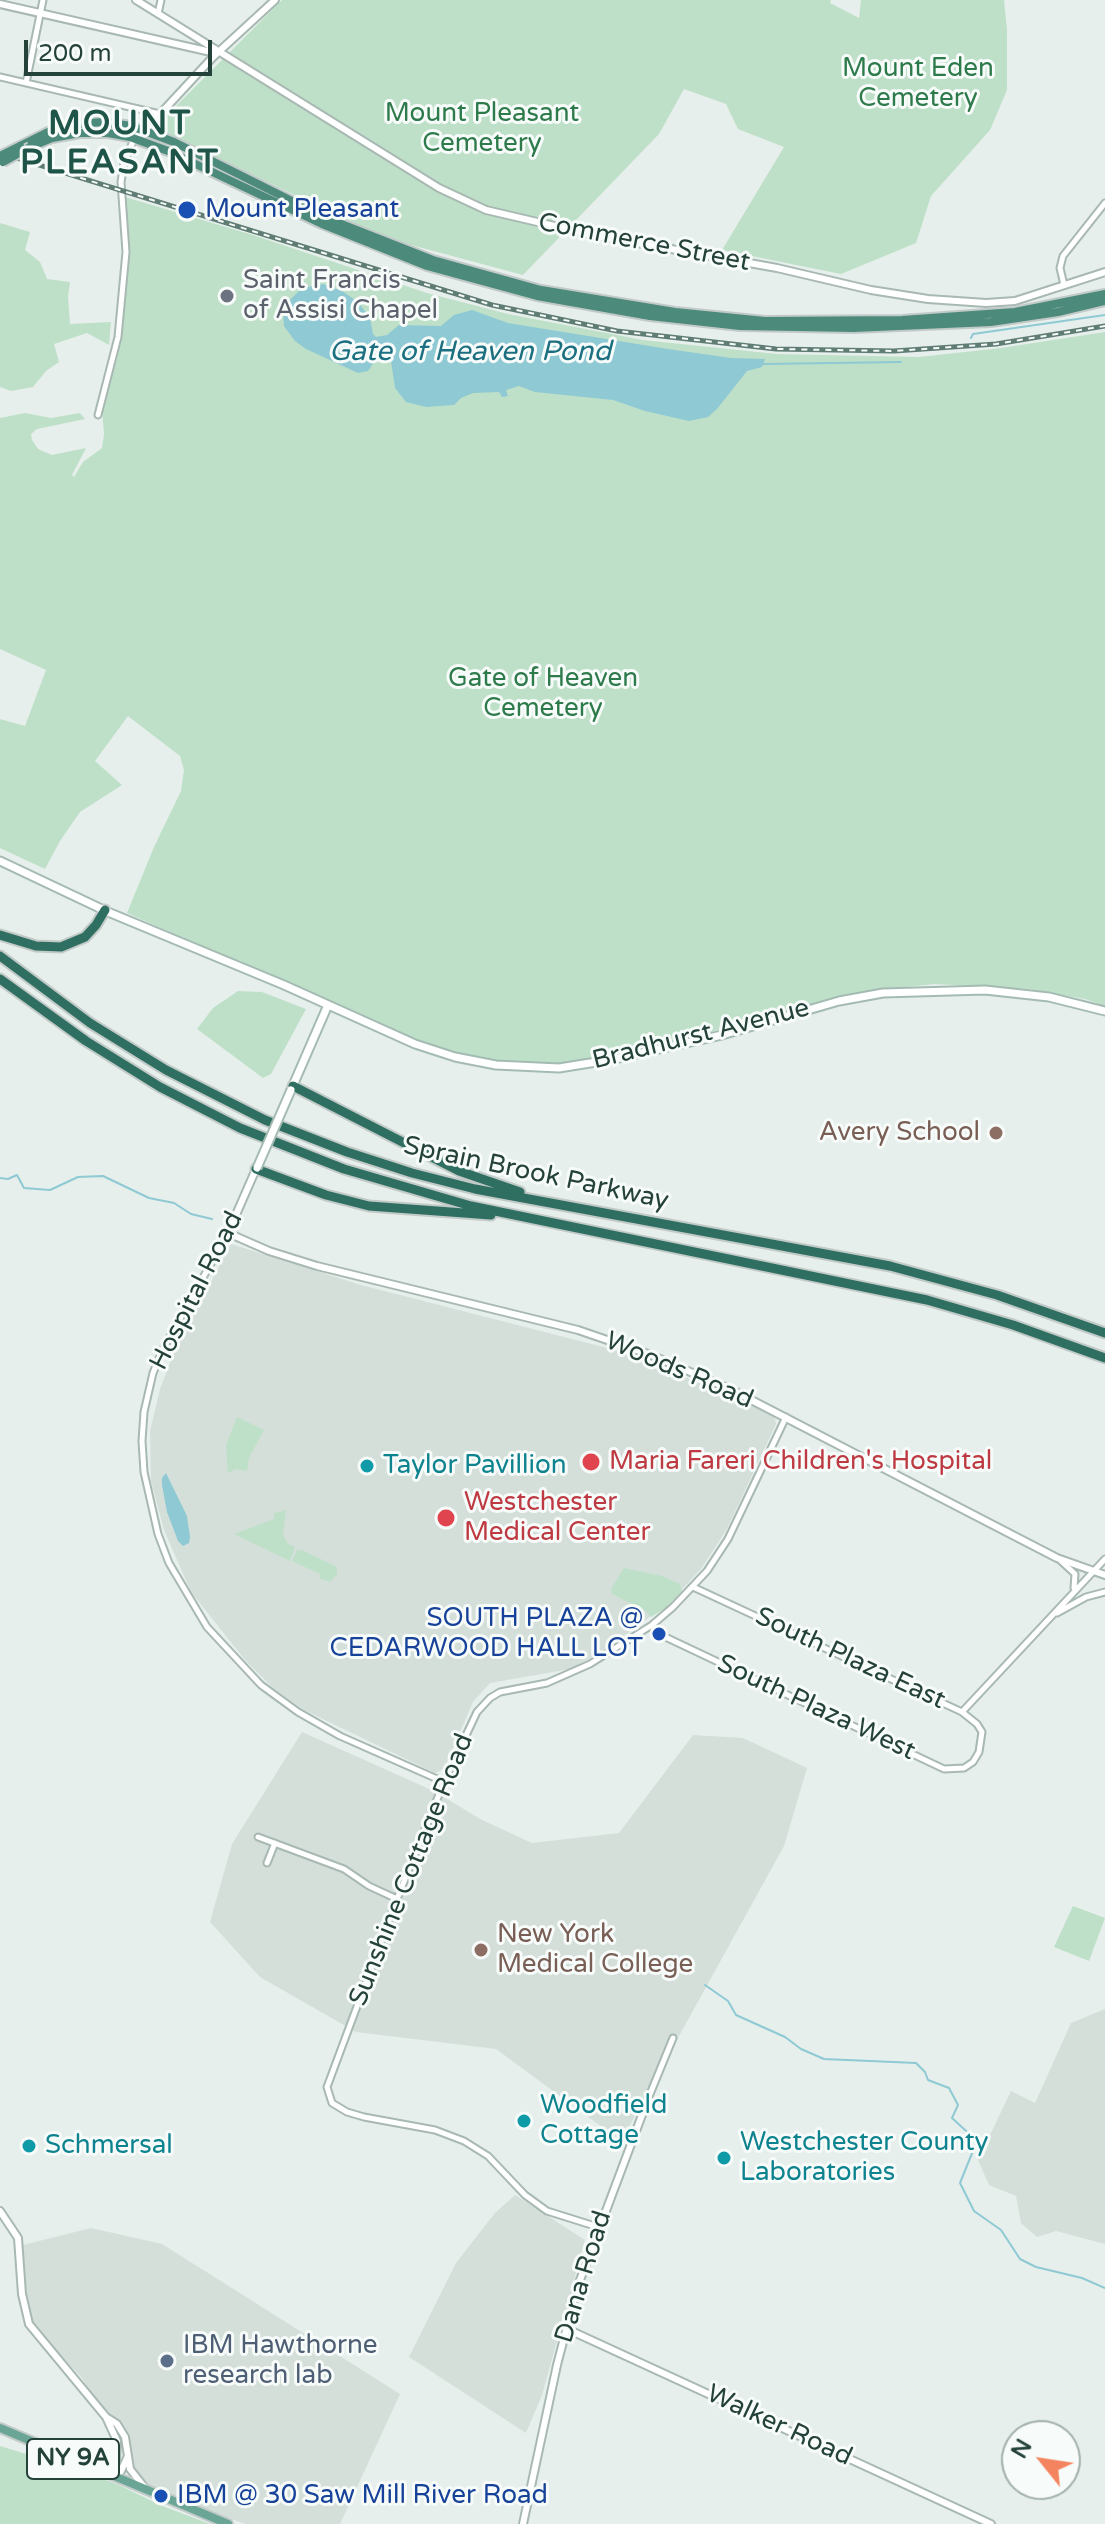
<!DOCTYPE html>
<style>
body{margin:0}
#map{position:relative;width:1105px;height:2524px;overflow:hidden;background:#e6efeb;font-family:"Varela Round",sans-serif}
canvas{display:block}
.north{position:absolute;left:1001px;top:2420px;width:80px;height:80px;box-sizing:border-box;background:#f7fbf9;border:2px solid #a3b1ad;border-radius:50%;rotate:300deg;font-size:22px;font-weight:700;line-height:32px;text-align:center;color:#24423a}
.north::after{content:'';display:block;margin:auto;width:28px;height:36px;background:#f4845f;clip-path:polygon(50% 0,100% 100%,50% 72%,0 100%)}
.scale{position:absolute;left:24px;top:40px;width:188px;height:36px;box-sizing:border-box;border:4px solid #24423a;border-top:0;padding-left:10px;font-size:24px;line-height:28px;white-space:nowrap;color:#24423a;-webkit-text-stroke:6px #f7fbf9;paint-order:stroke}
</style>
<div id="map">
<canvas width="1105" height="2524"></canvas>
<div class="north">N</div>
<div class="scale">200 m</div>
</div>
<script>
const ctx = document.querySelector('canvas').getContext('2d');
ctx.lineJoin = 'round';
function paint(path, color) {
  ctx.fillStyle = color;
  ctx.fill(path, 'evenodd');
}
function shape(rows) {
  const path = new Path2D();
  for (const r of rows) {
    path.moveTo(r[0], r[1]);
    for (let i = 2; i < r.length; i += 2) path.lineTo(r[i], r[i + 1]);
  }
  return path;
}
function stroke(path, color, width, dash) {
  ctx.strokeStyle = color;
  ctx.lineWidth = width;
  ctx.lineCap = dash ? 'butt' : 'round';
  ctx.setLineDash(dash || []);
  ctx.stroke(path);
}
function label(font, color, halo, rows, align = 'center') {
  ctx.font = font + ' "Varela Round",sans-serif';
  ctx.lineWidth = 6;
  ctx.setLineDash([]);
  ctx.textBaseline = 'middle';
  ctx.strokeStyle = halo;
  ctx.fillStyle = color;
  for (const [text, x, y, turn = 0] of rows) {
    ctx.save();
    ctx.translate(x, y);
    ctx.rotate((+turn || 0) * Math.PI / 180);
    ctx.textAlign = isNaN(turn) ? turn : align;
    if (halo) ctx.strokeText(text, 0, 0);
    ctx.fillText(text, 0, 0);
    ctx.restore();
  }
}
paint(shape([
 [231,1244,361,1285,615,1350,723,1392,771,1414,775,1419,776,1424,727,1529,701,1569,670,1602,605,1650,570,1669,490,1683,473,1702,444,1769,435,1773,304,1710,273,1688,245,1660,191,1592,164,1530,151,1481,150,1431,160,1389,175,1350],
 [302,1732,436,1792,480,1819,532,1843,619,1833,693,1735,743,1738,807,1768,784,1846,621,2141,496,2049,356,2032,260,1977,210,1922,232,1844],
 [1105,2009,1105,2244,1056,2231,1037,2237,1021,2223,1016,2196,989,2185,978,2160,1011,2091,1035,2103,1071,2023],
 [515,2195,585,2240,542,2395,526,2433,409,2357,456,2263,495,2213],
 [91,2228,162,2244,400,2394,340,2524,246,2524,146,2490,82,2378,36,2330,28,2309,23,2245]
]), '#d4dfda');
paint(shape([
 [282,0,831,0,830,3,859,18,861,0,1004,0,1007,30,1007,90,990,130,931,196,916,243,841,274,722,250,784,147,738,129,726,104,684,89,659,134,523,275,385,238,154,128],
 [125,197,253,235,427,293,508,314,643,340,777,354,919,357,1001,348,1105,332,1105,1006,1085,999,1029,989,935,984,860,992,651,1048,565,1063,541,1064,490,1060,441,1048,403,1034,127,913,154,847,181,791,184,770,180,756,128,716,95,761,122,785,80,812,60,841,45,869,0,848,0,719,25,726,46,670,0,649,0,418,25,413,51,418,80,413,85,419,37,429,31,434,32,440,38,449,52,455,86,448,72,475,74,477,83,462,102,448,104,434,102,409,118,355,129,261],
 [0,223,30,232,25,250,40,262,47,279,70,282,68,297,70,324,111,322,109,345,87,333,54,344,59,362,46,371,33,387,11,391,0,387],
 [238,991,262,992,306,1009,271,1074,263,1078,197,1029,213,1008],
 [237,1417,264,1430,249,1458,247,1471,236,1469,228,1473,226,1445],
 [286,1510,283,1535,288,1544,295,1547,290,1561,234,1534,274,1519,274,1513],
 [297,1550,304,1551,337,1567,337,1574,330,1582,319,1578,320,1574,292,1561],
 [624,1568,662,1576,680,1584,682,1591,667,1607,651,1617,646,1611,612,1594,611,1589],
 [1073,1906,1105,1918,1089,1961,1054,1947],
 [0,2446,36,2457,51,2464,77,2468,121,2486,160,2505,210,2524,0,2524]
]), '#bfe0c8');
paint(shape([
 [323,284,342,291,358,302,370,318,373,334,376,337,387,335,399,325,441,326,454,315,472,310,508,323,668,349,731,358,765,359,762,367,747,371,717,409,708,417,689,421,645,411,613,400,535,392,519,386,506,390,508,396,502,397,499,392,473,393,461,398,454,405,426,407,406,402,395,388,391,361,388,356,376,359,368,371,358,373,306,349,295,341,284,326,283,312,286,304,302,288],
 [166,1473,187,1516,190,1537,189,1543,183,1546,178,1541,167,1512,162,1485,162,1478]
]), '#8ec9d4');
stroke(shape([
 [971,338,973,334,1105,315],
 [763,364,901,362],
 [0,1178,8,1179,17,1175,24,1188,50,1190,78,1177,103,1176,149,1198,174,1203,191,1214,212,1219],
 [705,1985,728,2001,736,2015,785,2037,801,2049,824,2059,916,2063,925,2072,928,2080,949,2088,958,2105,952,2118,977,2141,960,2183,974,2211,1001,2230,1020,2259,1036,2267,1082,2278,1105,2288]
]), '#8ec9d4', 2);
const minor = shape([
 [158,14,161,0],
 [0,77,160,114],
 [26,83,43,0],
 [1064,285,1060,268,1063,256,1105,203],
 [98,415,118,337,126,252,121,182,124,163,134,139],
 [228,1233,163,1349,153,1373,144,1412,142,1441,144,1472,158,1534,169,1563,207,1627,261,1685,298,1712,340,1736,444,1782],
 [1061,1561,1075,1574,1074,1588],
 [1057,1613,1086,1597,1105,1592],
 [652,1625,659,1634,944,1769,964,1768,973,1762,979,1752,982,1732,977,1724,962,1712,693,1587],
 [962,1712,1105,1559],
 [258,1837,344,1869,369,1886,397,1899],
 [267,1863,275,1843],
 [648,2099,673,2038],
 [598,2227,547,2211,525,2195,488,2156,464,2141,435,2130,364,2117,347,2112,332,2103,327,2087,397,1899,444,1782,477,1712,490,1698,500,1692,547,1683,590,1664,652,1625,673,1607,707,1571,728,1539,786,1417]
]);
const tertiary = shape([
 [136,0,439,188,486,210,593,235,777,268,871,290,928,299,986,303,1015,301,1105,272],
 [0,4,211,52,219,51],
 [135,138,149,126,213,57,275,0],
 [256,1169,228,1233,269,1251,317,1266,578,1330,651,1355,732,1390,1057,1558,1105,1575],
 [0,2211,18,2238,22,2294,29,2324,106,2417,117,2441,115,2477],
 [567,2329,991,2524],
 [106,2417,117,2424,125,2437,130,2469,145,2488],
 [115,2477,121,2471,128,2456],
 [523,2524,557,2365,577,2288,648,2099]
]);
const secondary = shape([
 [0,861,108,912,284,985,415,1044,455,1057,496,1065,559,1068,615,1059,722,1035,839,1001,883,993,985,990,1049,997,1105,1011],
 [291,1090,328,1005]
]);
const primary = shape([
 [0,2428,228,2524]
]);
const trunk = shape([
 [20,146,48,132,75,124,104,122,131,126,174,142,326,218,433,260,541,290,675,312,765,321,902,320,1015,312,1105,294],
 [30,147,52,138,80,133,108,133,130,137,168,151,322,224,427,266,537,296,650,316,740,326,854,328,991,322,1058,312,1105,301]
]);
const motorway = shape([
 [0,935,36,946,61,947,85,937,96,925,105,910],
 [0,956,90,1023,166,1070,265,1120,347,1152,412,1173,475,1189,890,1266,997,1295,1105,1333],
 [0,979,86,1041,160,1087,240,1128,344,1169,471,1206,927,1300,1013,1325,1105,1358],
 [293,1086,459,1171,520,1192],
 [256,1169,326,1195,369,1206,491,1215]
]);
stroke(minor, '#a8b8b2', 9);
stroke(tertiary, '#a8b8b2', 10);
stroke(secondary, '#a4bbb3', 11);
stroke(primary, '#c2cac8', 12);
stroke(trunk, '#c2cac8', 12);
stroke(motorway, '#c2cac8', 13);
stroke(minor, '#fff', 5);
stroke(tertiary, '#fff', 6);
stroke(secondary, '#fff', 7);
stroke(primary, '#6aa596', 8);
stroke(trunk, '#4c8a7c', 8);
stroke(motorway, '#2f6f62', 9);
const rail = shape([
 [0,153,492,305,617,331,776,349,894,351,996,344,1105,326]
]);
stroke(rail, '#5f7d75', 5);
stroke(rail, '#f7fbf9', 2, [6]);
const secondaryBridge = shape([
 [257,1168,291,1090]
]);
const trunkBridge = shape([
 [0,156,20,146],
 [3,162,30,147]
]);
stroke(secondaryBridge, '#a4bbb3', 11, []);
stroke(trunkBridge, '#c2cac8', 12, []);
stroke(secondaryBridge, '#fff', 7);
stroke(trunkBridge, '#4c8a7c', 8);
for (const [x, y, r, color] of [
 [187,210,10,"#1a4fb4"],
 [227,296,8,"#6b7280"],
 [996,1133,8,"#8d6e63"],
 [591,1462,10,"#e0444e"],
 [367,1466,8,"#0f9aa8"],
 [446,1518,10,"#e0444e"],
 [659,1634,8,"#1a4fb4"],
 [481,1950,8,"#8d6e63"],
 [524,2121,8,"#0f9aa8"],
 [29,2146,8,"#0f9aa8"],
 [724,2158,8,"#0f9aa8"],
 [167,2361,8,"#5c6f8a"],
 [161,2496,8,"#1a4fb4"]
]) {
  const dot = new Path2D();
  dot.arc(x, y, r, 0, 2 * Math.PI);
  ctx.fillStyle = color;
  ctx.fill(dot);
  stroke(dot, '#f7fbf9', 3);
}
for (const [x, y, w] of [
 [73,2459,92]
]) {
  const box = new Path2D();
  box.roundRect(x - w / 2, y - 20, w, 40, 6);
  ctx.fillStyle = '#f7fbf9';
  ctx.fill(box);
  stroke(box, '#24423a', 2);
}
label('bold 24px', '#24423a', null, [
 ["NY 9A",73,2459]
]);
label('26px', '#2d7a4b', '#f7fbf9', [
 ["Mount Eden",918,69],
 ["Cemetery",918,99],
 ["Mount Pleasant",482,114],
 ["Cemetery",482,144],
 ["Gate of Heaven",543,679],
 ["Cemetery",543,709]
]);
label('26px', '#164399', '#f7fbf9', [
 ["Mount Pleasant",205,210],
 ["SOUTH PLAZA @",643,1619,"right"],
 ["CEDARWOOD HALL LOT",643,1649,"right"],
 ["IBM @ 30 Saw Mill River Road",177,2496]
], 'left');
label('26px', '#24423a', '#f7fbf9', [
 ["Commerce Street",644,243,11],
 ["Bradhurst Avenue",701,1035,-14],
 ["Sprain Brook Parkway",536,1174,12],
 ["Hospital Road",197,1291,-63],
 ["Woods Road",679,1371,23],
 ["South Plaza East",850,1659,25],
 ["South Plaza West",816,1708,25],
 ["Sunshine Cottage Road",412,1870,-68],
 ["Dana Road",584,2277,-73],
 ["Walker Road",779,2426,25]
]);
label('26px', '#5b616d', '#f7fbf9', [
 ["Saint Francis",243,281],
 ["of Assisi Chapel",243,311]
], 'left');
label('26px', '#785e54', '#f7fbf9', [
 ["Avery School",980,1133],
 ["New York",497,1935,"left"],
 ["Medical College",497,1965,"left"]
], 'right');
label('26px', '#be3a42', '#f7fbf9', [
 ["Maria Fareri Children's Hospital",609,1462],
 ["Westchester",464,1503],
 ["Medical Center",464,1533]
], 'left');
label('26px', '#0d838f', '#f7fbf9', [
 ["Taylor Pavillion",383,1466],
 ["Woodfield",540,2106],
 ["Cottage",540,2136],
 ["Westchester County",740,2143],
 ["Laboratories",740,2173],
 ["Schmersal",45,2146]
], 'left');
label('26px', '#4e5e75', '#f7fbf9', [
 ["IBM Hawthorne",183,2346],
 ["research lab",183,2376]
], 'left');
label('italic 28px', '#1c6f80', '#f7fbf9', [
 ["Gate of Heaven Pond",470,353]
]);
ctx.letterSpacing = '2px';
label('bold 34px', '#1f5548', '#f7fbf9', [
 ["MOUNT",120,125],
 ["PLEASANT",120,164]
]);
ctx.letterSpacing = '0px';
</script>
